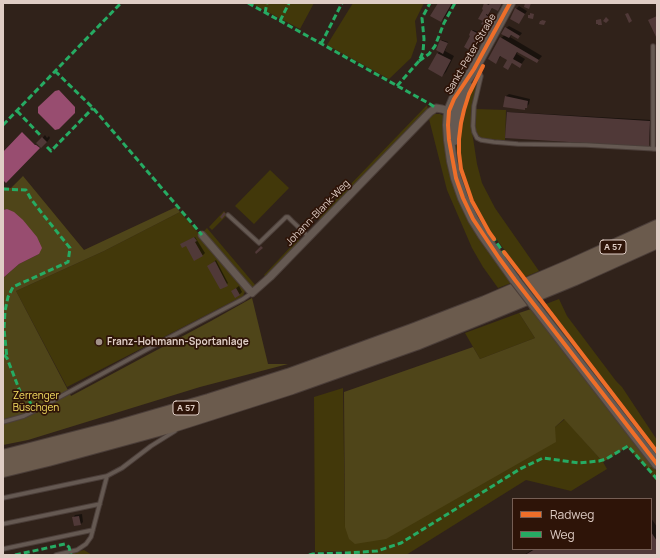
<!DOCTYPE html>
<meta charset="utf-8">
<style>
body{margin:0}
#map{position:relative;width:660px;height:558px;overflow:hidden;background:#30221a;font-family:Manrope,sans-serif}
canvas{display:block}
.frame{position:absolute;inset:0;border:4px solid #dfcdc5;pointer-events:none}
.legend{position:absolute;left:512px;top:498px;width:140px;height:52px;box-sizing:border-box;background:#2e1408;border:1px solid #755e54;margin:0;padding:5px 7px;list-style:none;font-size:12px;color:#dfcdc5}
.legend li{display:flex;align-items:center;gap:8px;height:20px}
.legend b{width:20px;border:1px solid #755e54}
</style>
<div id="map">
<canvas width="660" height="558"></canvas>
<div class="frame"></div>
<ul class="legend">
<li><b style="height:5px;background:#ee6e29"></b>Radweg</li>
<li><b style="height:5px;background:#26ab63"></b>Weg</li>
</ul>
</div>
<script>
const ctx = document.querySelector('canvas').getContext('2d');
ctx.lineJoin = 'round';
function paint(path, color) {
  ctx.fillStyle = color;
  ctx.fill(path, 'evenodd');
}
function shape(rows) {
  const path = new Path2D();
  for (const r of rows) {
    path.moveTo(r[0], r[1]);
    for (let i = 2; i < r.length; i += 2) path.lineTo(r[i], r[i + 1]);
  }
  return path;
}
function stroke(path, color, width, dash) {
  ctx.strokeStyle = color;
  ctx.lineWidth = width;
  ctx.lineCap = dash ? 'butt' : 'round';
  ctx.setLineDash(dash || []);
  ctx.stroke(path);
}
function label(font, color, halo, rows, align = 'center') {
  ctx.font = font + ' Manrope,sans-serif';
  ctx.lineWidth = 3.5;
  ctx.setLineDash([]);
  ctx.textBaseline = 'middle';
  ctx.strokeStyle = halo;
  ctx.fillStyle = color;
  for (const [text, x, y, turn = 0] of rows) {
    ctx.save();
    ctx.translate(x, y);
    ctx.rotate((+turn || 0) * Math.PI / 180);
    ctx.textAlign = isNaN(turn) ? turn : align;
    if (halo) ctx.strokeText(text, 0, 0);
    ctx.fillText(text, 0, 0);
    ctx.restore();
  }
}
paint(shape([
 [251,3,314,3,300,29],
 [353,3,424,3,415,21,417,41,411,58,389,79,327,45],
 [479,76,471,125,477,164,482,183,495,208,539,271,525,277,491,232,477,208,469,191,464,175,460,152,461,131,466,110,470,97],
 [427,105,428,109,427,111,320,221,319,217],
 [476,109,506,110,505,141,482,138,479,136,476,131,474,125],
 [434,114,440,114,444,116,449,166,504,271,503,272,511,283,498,288,483,267,472,248,447,190,429,119],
 [458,133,457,146,459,166,468,196,485,227,498,247,516,270,514,272,485,232,461,183,455,150,455,140],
 [270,170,289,188,254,224,235,206],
 [224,211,227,215,212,230,209,227],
 [180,212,200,235,207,228,256,286,246,289,243,296,67,387,16,291,104,251],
 [298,239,301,241,266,277,264,275],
 [559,299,567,316,616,381,622,387,657,440,657,451,551,312,552,311,546,304],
 [542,305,657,455,657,458,540,306],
 [519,313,535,338,480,359,465,333],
 [343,388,345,527,555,427,565,419,603,462,607,469,571,491,526,480,406,555,336,555,345,555,345,551,315,552,314,397],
 [627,447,648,467,653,467,657,472,657,482,646,468],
 [84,550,92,555,64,555]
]), '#42380a');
paint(shape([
 [23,176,84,250,176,207,180,212,104,251,16,291,71,396,211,321,252,298,254,306,268,364,288,364,200,387,28,440,3,445,3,278,19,264,39,254,7,209,3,210,3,187,11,188],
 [531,309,653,467,648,467,627,447,603,462,564,419,555,427,556,442,386,539,355,544,349,539,345,527,344,392,473,347,480,359,535,338,519,313]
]), '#4f4519');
paint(shape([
 [59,90,75,107,75,113,59,129,55,130,38,113,38,107,55,91],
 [22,132,35,145,36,145,40,148,6,183,3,180,3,152],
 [7,209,14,212,23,220,37,237,42,248,39,254,19,264,3,278,3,210]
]), '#984d70');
paint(shape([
 [439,3,453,3,445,17,441,21],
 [486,3,502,3,498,10,493,7,489,13,495,17,488,27,484,21,484,9],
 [519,6,527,11,519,23,516,9],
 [509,26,522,33,518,38,512,35,510,37,542,56,537,62,518,51,517,54,525,59,520,66,513,62,508,69,509,60,501,56,496,63,501,38,505,35,506,28],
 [473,30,478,32,476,35,482,39,476,49,474,52,470,51,472,31],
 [442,40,448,42,445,51,454,56,446,72,442,76,430,69,438,53,440,51,441,41],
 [509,94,530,99,529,104,524,109,504,106,506,96],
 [509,112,651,120,649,145,648,146,508,113],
 [45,135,47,138,49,136,50,138,47,142,38,143],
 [195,237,205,253,202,256,190,243,181,244],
 [216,260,228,283,226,285,210,265],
 [239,286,242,292,239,295,232,291],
 [82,514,83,522,81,524,73,518,75,515],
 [651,518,657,527,657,555,524,555,533,549,651,549]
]), '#0007');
paint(shape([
 [438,3,452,3,441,22,430,16],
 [484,3,489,5,490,3,502,3,498,11,492,8,488,15,486,14,486,15,493,19,488,28,481,24,483,21,478,19,483,10,482,9],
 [525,3,531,3,529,9,524,7],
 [515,8,525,14,519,24,510,19],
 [530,13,534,14,533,19,528,18,528,15,530,15],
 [628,13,632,21,629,23,625,14],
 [657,16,657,39,648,20],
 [606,17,609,20,606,23,603,21],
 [601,19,602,25,598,25,598,24,596,24,596,20],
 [542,20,546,21,544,25,539,24,540,21,541,21],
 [505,27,520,36,518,39,511,35,509,38,501,34],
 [471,30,477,33,475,38,480,41,470,57,466,54,469,50,464,47,470,36,469,35],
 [500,37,539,60,537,63,517,52,513,59,522,64,520,68,512,63,508,70,503,67,507,60,500,56,496,64,488,59],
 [440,40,448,43,443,54,436,50],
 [437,53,451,60,442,77,428,69],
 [505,96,528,101,527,108,525,108,525,110,503,107],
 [507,112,650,121,649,147,505,138],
 [42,137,47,142,41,148,36,143],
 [224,212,226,214,222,219,220,217],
 [194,237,197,241,195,242,203,256,194,261,186,246,182,248,180,244],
 [261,246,263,248,256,254,255,252],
 [215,261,228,286,221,289,220,289,207,266],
 [236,288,240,295,235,298,231,291],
 [79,516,81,525,74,526,72,517],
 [651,532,657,541,657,555,525,555,535,549,651,549]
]), '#503938');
const lane = shape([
 [479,72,481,76,474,106,473,126,474,132,477,138,481,140,494,142,518,144,586,145,657,149],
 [653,149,653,46],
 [228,215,259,243,284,219,286,217,288,217,292,221,309,237],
 [3,422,24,416,34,411,157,344,243,299,252,293],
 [3,498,107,476,122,468,151,446,175,431],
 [3,524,100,504],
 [3,549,93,530],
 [56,555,77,550,86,544,91,537,107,476]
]);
const street = shape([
 [202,235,252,293,270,277,430,112,436,108,442,109,453,112]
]);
const secondary = shape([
 [510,3,474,69,454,99,449,111,448,125,449,140,452,161,456,178,463,198,473,219,483,235,515,280],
 [454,140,458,113,467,86],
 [535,306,657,464]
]);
const highway = shape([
 [3,457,116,428,209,401,288,376,412,331,485,303,569,267,657,227],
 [3,470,48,459,173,425,292,387,416,343,490,313,575,278,657,241]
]);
stroke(lane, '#4b3e39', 5.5);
stroke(street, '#4b3e39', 9);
stroke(secondary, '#4b3e39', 12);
stroke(highway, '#4b3e39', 16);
stroke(lane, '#655952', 3.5);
stroke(street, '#655952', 7);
stroke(secondary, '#655952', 10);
stroke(highway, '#6b5b4d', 14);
const secondaryBridge = shape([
 [515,280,535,306]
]);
stroke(secondaryBridge, '#4b3e39', 12, []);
stroke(secondaryBridge, '#655952', 10);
stroke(shape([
 [248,3,430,104,436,108],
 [265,13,267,3],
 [280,21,289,3],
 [321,44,342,3],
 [419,61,429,54,435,46,444,23,455,3],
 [55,71,93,108,202,235],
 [397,86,419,61,423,52,424,39,422,18,430,3],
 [17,111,41,136],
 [3,125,121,3],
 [47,147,51,151,93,108],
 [3,189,26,190,31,199,41,212,70,248,68,262,13,287,8,297,5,311,4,329,7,358],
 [492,236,506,256],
 [4,355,7,358,21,394,29,400,34,411],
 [15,555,65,544,69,547,71,555],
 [309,555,313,554,347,553,377,551,401,543,520,469,543,458,579,463,599,461,606,459,628,446,657,479]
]), '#26ab63', 3, [6, 3]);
stroke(shape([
 [510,3,474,69,454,99,449,111,448,125,449,140,456,178,463,198,473,219,499,258,515,280,657,464],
 [483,66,469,94,464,110,461,123,459,139,459,153,461,169,472,201,489,232,494,239],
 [504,252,657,452]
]), '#ee6e29', 4);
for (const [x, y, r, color] of [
 [99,342,4,"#a29189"]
]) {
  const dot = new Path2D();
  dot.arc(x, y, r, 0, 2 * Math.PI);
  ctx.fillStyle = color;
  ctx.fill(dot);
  stroke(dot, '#2e1408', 1.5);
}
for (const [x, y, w] of [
 [613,247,26],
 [186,408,26]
]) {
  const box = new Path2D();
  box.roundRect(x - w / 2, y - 7, w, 14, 3);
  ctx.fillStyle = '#2e1408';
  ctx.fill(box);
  stroke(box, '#dfcdc5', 1);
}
label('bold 9px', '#dfcdc5', null, [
 ["A 57",613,247],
 ["A 57",186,408]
]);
label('10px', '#dfcdc5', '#2e1408', [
 ["Sankt-Peter-Straße",471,54,-60],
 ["Johann-Blank-Weg",318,213,-46]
]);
label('bold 10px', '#dfcdc5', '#2e1408', [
 ["Franz-Hohmann-Sportanlage",107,342]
], 'left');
label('10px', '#f8e062', '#2e1408', [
 ["Zerrenger",36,396],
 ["Büschgen",36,408]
]);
</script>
